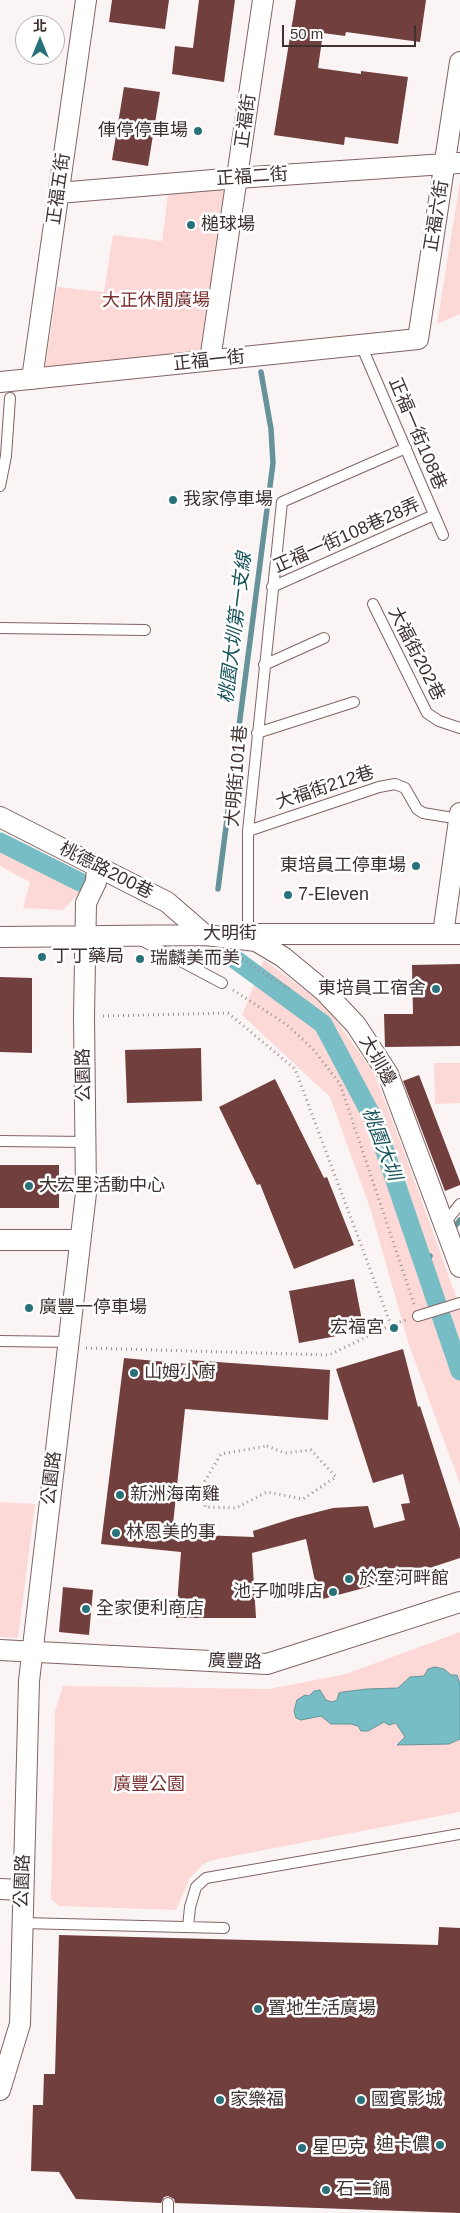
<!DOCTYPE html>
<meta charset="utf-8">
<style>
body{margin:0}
#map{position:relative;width:460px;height:2213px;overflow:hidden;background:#fbf4f4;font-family:Helvetica,"Noto Sans TC",sans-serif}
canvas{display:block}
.north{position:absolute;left:15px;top:15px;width:50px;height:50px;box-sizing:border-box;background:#fff;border:1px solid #b2adac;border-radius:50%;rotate:0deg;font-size:14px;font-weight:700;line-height:20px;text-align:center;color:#3e3130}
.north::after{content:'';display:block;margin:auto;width:18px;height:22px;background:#29727b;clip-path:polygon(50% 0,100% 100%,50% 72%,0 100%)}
.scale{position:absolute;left:282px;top:25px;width:134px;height:22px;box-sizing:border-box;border:2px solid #3e3130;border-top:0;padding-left:6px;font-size:15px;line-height:18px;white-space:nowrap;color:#3e3130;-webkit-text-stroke:4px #fff;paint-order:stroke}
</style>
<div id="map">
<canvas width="460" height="2213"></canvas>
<div class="north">北</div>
<div class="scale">50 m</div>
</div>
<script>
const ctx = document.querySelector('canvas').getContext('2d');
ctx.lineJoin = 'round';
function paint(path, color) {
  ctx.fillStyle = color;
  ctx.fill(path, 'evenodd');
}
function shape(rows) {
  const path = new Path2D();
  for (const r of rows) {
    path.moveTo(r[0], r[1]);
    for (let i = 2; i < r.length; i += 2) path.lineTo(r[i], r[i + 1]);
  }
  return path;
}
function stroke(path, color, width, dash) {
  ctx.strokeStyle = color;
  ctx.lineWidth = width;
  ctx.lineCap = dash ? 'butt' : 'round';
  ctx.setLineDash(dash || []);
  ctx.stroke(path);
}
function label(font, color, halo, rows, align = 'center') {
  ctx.font = font + ' Helvetica,"Noto Sans TC",sans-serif';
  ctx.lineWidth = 5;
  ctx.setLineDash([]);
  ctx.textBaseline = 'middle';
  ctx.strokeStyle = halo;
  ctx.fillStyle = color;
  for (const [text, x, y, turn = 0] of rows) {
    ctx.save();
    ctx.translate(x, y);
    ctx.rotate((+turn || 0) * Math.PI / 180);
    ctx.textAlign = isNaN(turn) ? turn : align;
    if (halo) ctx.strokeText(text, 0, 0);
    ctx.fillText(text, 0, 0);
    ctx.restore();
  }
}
paint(shape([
 [460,181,460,314,437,324],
 [229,189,201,353,45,370,57,287,104,292,113,235,162,241,168,194],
 [0,849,82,890,63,910,23,908,30,882,0,866],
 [264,960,324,1004,374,1073,406,1157,460,1308,460,1484,409,1345,371,1211,330,1097,242,1015],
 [434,1063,460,1063,460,1103,435,1104],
 [0,1502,35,1504,18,1638,0,1637],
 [460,1632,460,1812,213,1860,202,1865,190,1878,176,1910,59,1906,51,1899,55,1711,63,1686,269,1689,346,1674]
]), '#fcd9d6');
const water = shape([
 [435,1667,444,1669,451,1675,457,1675,460,1684,460,1739,449,1744,397,1745,405,1737,396,1723,389,1725,384,1722,368,1731,361,1731,358,1726,351,1724,331,1724,321,1716,301,1720,296,1718,294,1711,297,1700,305,1695,309,1696,314,1691,320,1690,326,1700,332,1702,337,1700,339,1693,343,1692,367,1689,398,1688,410,1677,424,1676,428,1669,435,1667]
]);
paint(water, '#77bdc6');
stroke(water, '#669399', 1);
stroke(shape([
 [218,889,273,463,271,429,261,372],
 [451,1231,460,1220],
 [424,1264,430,1256]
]), '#669399', 5.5);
stroke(shape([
 [0,842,80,882],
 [236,960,323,1024,375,1122,460,1371]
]), '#77bdc6', 19);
paint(shape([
 [112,0,169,0,165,29,109,22],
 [199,0,235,0,224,82,172,74,175,46,193,48],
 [296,0,426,0,420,42,346,32,345,36,323,33,318,68,361,74,361,71,408,77,398,144,345,137,344,145,274,135],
 [124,87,160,92,148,166,112,160],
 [460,964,460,1046,385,1047,384,1014,413,1014,412,965],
 [0,977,32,978,32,1053,0,1052],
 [201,1048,202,1101,127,1103,125,1050],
 [419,1075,460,1182,460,1185,445,1191,403,1081],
 [275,1079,324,1178,327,1177,354,1245,294,1269,260,1184,257,1185,219,1107],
 [0,1165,59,1165,59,1208,0,1208],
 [354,1279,364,1331,299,1343,289,1291],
 [403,1349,418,1407,420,1406,460,1529,460,1558,390,1581,319,1600,306,1539,252,1553,256,1618,176,1618,181,1552,101,1544,124,1358,188,1364,189,1360,330,1370,328,1420,185,1409,172,1534,254,1537,253,1531,294,1518,333,1508,368,1506,374,1528,405,1520,401,1504,410,1503,403,1474,373,1483,336,1369],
 [63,1587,93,1590,89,1635,59,1632],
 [439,1927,460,1928,460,2213,175,2203,174,2199,168,2196,164,2197,161,2203,76,2199,59,2172,31,2171,33,2105,43,2105,44,2074,55,2074,59,1935,438,1945]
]), '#713f3d');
const lane = shape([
 [361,345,443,535],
 [0,486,6,456,10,398],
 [272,587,434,515],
 [373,604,427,713,439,721,460,728],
 [0,628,145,630],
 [264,665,324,638],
 [257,733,354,702],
 [248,831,379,787,395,784,405,788,417,809,423,813,460,819],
 [248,934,248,831,282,502,406,448],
 [141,940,222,983],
 [0,1141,86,1142],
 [444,1224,460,1204],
 [418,1316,460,1303],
 [0,1341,68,1342],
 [22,1923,224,1928],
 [188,1927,190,1907,196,1887,206,1878,460,1834],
 [168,2213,168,2203]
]);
const street = shape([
 [58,193,237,178,460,163],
 [210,360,263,0],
 [32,379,86,0],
 [0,382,418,339,460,62],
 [0,817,167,902,205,935,256,941,283,957,324,991,356,1025,388,1074,460,1267],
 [245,934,460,934],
 [443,934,460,813],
 [0,937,211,935],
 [0,1240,80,1240],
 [0,1650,267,1664,460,1602],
 [0,1889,22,1890],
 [0,2090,20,2024,29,1681,86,1193,84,1017,86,903,96,882,97,866]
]);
stroke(lane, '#806462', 12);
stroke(street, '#806462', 22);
stroke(shape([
 [242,959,292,991],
 [233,990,286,1024,313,1049,340,1084,414,1304],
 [103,1016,228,1013,295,1069,391,1325,406,1320],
 [86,1348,329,1355,391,1325],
 [267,1446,285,1453,311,1450,336,1477,303,1499,267,1492,236,1508,205,1507,205,1481,221,1454,267,1446]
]), '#998f8f', 3, [1, 4]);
stroke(lane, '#fff', 10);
stroke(street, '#fff', 20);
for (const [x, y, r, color] of [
 [198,131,5,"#29727b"],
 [191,225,5,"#29727b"],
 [173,500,5,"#29727b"],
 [416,866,5,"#29727b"],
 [288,895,5,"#29727b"],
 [42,957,5,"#29727b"],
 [140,959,5,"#29727b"],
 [436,989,5,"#29727b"],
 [29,1186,5,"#29727b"],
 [29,1308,5,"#29727b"],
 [394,1328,5,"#29727b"],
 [134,1373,5,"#29727b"],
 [120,1495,5,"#29727b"],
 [116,1533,5,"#29727b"],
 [349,1579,5,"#29727b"],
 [333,1592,5,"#29727b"],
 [86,1609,5,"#29727b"],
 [258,2009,5,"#29727b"],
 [220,2100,5,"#29727b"],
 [361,2100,5,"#29727b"],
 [440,2145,5,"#29727b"],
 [302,2148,5,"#29727b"],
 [326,2190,5,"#29727b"]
]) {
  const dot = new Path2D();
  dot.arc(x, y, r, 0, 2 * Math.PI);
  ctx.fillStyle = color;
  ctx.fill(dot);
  stroke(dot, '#fff', 2);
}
label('18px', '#3e3130', '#fff', [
 ["正福街",246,121,-82],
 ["正福二街",252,177,-4],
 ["正福五街",59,189,-82],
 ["正福六街",437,216,-81],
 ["正福一街",209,361,-6],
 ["正福一街108巷",417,434,67],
 ["正福一街108巷28弄",347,536,-24],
 ["大福街202巷",416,654,63],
 ["大明街101巷",237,776,-85],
 ["大福街212巷",325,788,-18],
 ["桃德路200巷",106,871,27],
 ["大明街",230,934],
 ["大圳邊",377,1061,60],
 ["公園路",84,1075,-91],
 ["公園路",52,1478,-83],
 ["廣豐路",235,1662,2],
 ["公園路",23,1881,-88]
]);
label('18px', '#3e3130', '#fff', [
 ["俥停停車場",188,131,"right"],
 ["槌球場",201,225],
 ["我家停車場",183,500],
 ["東培員工停車場",406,866,"right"],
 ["7-Eleven",298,895],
 ["丁丁藥局",52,957],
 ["瑞麟美而美",150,959],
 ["東培員工宿舍",426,989,"right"],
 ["大宏里活動中心",39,1186],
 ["廣豐一停車場",39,1308],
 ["宏福宮",384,1328,"right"],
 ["山姆小廚",144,1373],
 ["新洲海南雞",130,1495],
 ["林恩美的事",126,1533],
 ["於室河畔館",359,1579],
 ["池子咖啡店",323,1592,"right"],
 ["全家便利商店",96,1609],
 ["置地生活廣場",268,2009],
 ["家樂福",230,2100],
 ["國賓影城",371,2100],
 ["迪卡儂",430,2145,"right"],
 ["星巴克",312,2148],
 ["石二鍋",336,2190]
], 'left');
label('18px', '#7a3232', '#fff', [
 ["大正休閒廣場",156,301],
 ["廣豐公園",149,1785]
]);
label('italic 19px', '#17535b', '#fff', [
 ["桃園大圳第一支線",236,628,-83],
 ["桃園大圳",381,1144,69]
]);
</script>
